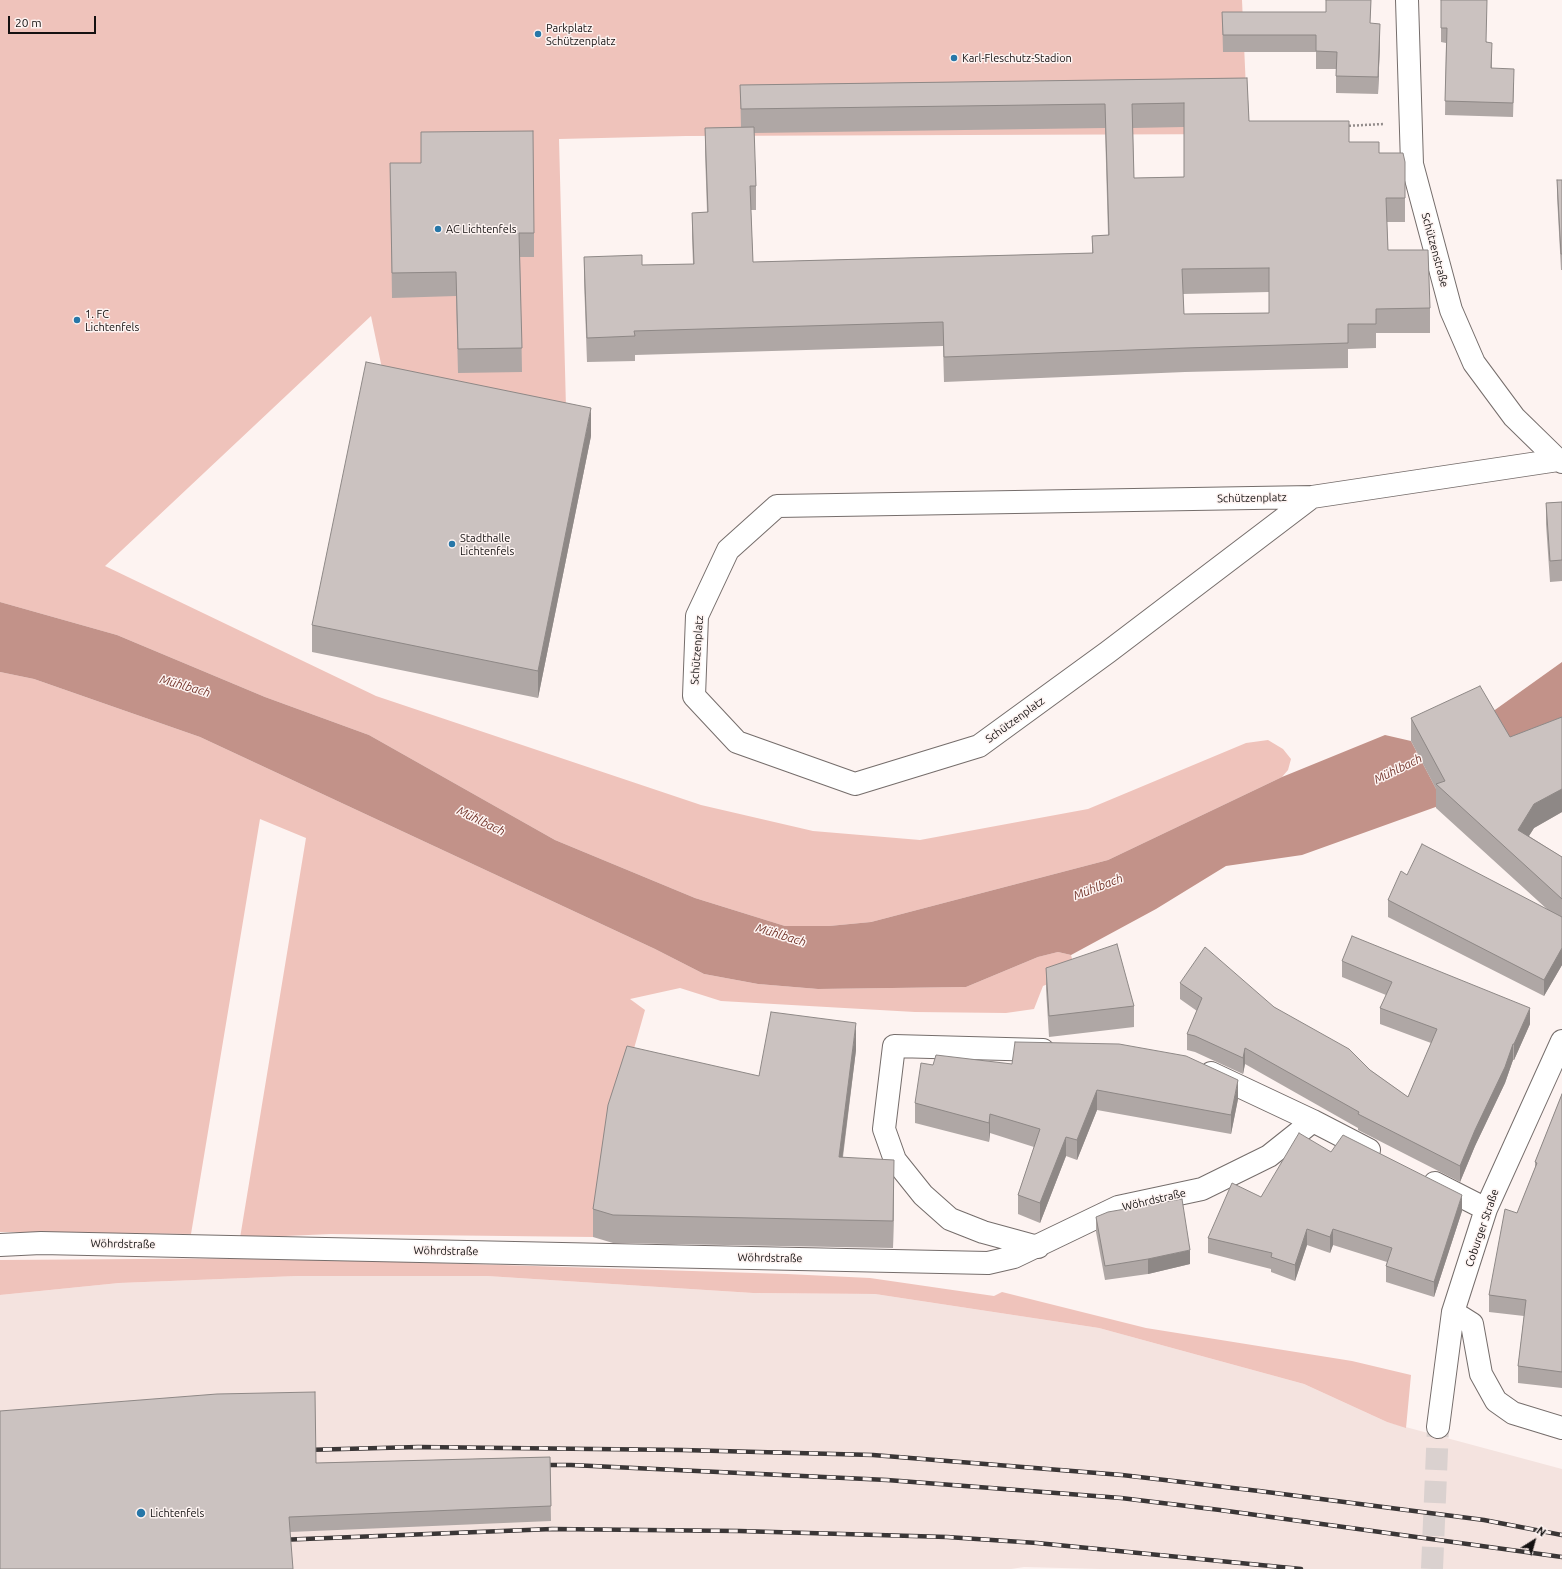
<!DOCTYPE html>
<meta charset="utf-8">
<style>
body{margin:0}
#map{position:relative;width:1562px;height:1569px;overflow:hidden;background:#fdf3f1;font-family:Ubuntu,sans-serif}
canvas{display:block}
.north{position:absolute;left:1514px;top:1521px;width:40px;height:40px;-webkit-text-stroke:3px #fdf3f1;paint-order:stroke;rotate:37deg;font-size:11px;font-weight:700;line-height:16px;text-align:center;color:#141111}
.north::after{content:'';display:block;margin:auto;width:14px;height:18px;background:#141111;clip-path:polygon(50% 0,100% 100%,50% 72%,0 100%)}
.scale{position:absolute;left:8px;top:16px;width:88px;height:18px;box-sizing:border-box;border:2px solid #141111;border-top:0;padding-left:5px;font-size:12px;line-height:14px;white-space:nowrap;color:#141111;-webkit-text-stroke:3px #fdf3f1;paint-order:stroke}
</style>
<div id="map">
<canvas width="1562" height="1569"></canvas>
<div class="north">N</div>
<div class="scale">20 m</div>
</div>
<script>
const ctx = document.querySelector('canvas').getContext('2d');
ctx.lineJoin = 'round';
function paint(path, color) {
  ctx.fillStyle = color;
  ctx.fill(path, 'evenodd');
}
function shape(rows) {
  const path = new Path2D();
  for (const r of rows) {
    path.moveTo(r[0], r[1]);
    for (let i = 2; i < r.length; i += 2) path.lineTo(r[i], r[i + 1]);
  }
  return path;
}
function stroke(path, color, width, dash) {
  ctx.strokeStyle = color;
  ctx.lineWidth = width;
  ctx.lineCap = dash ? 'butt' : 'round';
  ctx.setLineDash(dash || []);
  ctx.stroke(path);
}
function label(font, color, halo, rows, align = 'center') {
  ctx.font = font + ' Ubuntu,sans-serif';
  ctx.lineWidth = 3;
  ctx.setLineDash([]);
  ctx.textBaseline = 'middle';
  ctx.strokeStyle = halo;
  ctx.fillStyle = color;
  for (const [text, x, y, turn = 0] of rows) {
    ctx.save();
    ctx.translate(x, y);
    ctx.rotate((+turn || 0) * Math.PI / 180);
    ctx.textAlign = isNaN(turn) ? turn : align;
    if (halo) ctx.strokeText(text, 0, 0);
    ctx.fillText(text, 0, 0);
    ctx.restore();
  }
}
paint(shape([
 [297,1276,487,1276,753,1293,875,1294,1099,1328,1304,1384,1387,1422,1562,1469,1562,1569,1100,1569,1024,1567,1011,1569,0,1569,0,1295,119,1283]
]), '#f4e3df');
paint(shape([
 [0,0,1242,0,1248,134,686,136,559,139,566,408,384,378,371,316,105,566,376,696,701,805,813,831,920,840,1088,809,1246,743,1268,740,1283,749,1291,759,1288,770,1282,777,1108,860,871,922,829,926,785,926,695,898,555,840,369,735,265,697,117,635,0,602],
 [0,672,34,679,200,737,655,949,704,974,758,984,818,989,966,987,1038,957,1058,952,1071,955,1076,973,1043,986,1034,1009,1006,1013,915,1012,721,1001,680,988,630,999,645,1010,627,1073,608,1132,593,1237,331,1234,240,1238,306,838,260,819,191,1234,0,1232],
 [280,1258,787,1274,870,1278,994,1296,1002,1292,1146,1328,1352,1361,1411,1375,1406,1428,1387,1422,1304,1384,1099,1328,875,1294,753,1293,487,1276,297,1276,119,1283,0,1295,0,1260]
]), '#efc3bb');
paint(shape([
 [0,602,117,635,265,697,369,735,555,840,695,898,785,926,829,926,871,922,1108,860,1282,777,1385,735,1411,741,1444,804,1302,855,1226,866,1156,909,1071,955,1058,952,1038,957,966,987,818,989,758,984,704,974,655,949,200,737,34,679,0,672],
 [1562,662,1562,740,1510,760,1485,717]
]), '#c29289');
stroke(shape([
 [1432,1569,1438,1427]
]), '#dad1cf', 22, [22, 11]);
const minor = shape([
 [1407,0,1412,164,1451,310,1474,363,1514,417,1558,460,1562,462],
 [1312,497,1108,652,979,746,855,784,737,742,694,696,697,616,728,550,777,506,1312,497,1558,460],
 [1211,1073,1313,1121],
 [1435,1183,1486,1209],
 [0,1245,41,1243,988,1263,1014,1257,1118,1207,1202,1189,1269,1156,1313,1121,1369,1150],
 [1038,1247,983,1232,950,1219,923,1195,895,1160,884,1129,894,1046,1043,1050],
 [1453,1312,1472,1324,1481,1374,1496,1401,1513,1413,1562,1428],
 [1438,1427,1453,1312,1486,1209,1562,1041]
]);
stroke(minor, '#756d6b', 24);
stroke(shape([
 [1345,126,1384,124]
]), '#938c8b', 2.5, [2, 2]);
stroke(minor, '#fff', 22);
const rail = shape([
 [305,1450,418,1447,682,1450,873,1455,1122,1475,1259,1491,1484,1520,1562,1535],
 [539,1465,571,1465,887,1480,1121,1498,1220,1510,1562,1557],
 [279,1540,552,1529,739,1531,947,1537,1037,1543,1301,1569]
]);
stroke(rail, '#3a3636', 4.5);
stroke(rail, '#fdf3f1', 3, [9]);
paint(shape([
 [1326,0,1371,0,1370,23,1380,41,1378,94,1336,93,1336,69,1316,69,1316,52,1223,52,1222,12,1326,12],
 [1441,0,1487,42,1492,57,1492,68,1514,83,1513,117,1445,115,1446,43,1441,42],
 [1247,78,1249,121,1349,142,1405,162,1405,222,1387,222,1388,250,1430,308,1430,333,1376,333,1376,348,1348,349,1348,368,1185,372,944,382,943,346,635,355,635,361,587,362,584,281,584,257,642,265,693,264,692,237,692,213,707,212,705,152,705,128,741,127,740,85],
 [1184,127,1184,177,1134,178,1133,128],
 [1105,128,1108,235,1092,236,1092,253,753,262,751,210,756,210,756,186,754,133],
 [1269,292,1269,313,1184,314,1183,294],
 [390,163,534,233,534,257,520,257,522,372,458,373,456,296,392,298],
 [1557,180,1562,180,1562,270,1561,270,1557,196],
 [591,436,538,698,312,652,312,625],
 [1562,502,1562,581,1550,582,1546,524,1546,503],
 [1562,717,1562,812,1534,828,1529,836,1562,857,1562,965,1544,996,1388,917,1388,900,1407,875,1548,910,1436,808,1436,789,1411,741,1411,718,1510,737],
 [1342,961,1530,1024,1514,1060,1513,1060,1505,1083,1475,1146,1460,1182,1358,1130,1358,1128,1245,1064,1243,1074,1195,1052,1187,1050,1187,1034,1197,1011,1180,999,1180,983,1274,1007,1370,1070,1408,1097,1431,1043,1380,1024,1380,1008,1386,995,1342,977],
 [1046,968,1134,1006,1134,1027,1049,1037,1046,989],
 [856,1050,843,1157,894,1187,893,1248,613,1243,593,1237,593,1209,759,1076],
 [1012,1064,1238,1099,1231,1134,1097,1110,1077,1160,1066,1156,1040,1223,1018,1214,1018,1195,1034,1147,990,1133,989,1142,915,1123,915,1103,933,1065],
 [1562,1094,1562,1388,1518,1383,1518,1366,1524,1316,1489,1312,1489,1295,1517,1213,1535,1168,1535,1162],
 [1331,1152,1462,1211,1434,1297,1386,1282,1386,1266,1387,1262,1333,1245,1330,1253,1307,1245,1295,1281,1271,1272,1271,1269,1208,1253,1208,1238,1261,1197],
 [1096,1217,1190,1264,1148,1274,1105,1280,1096,1232],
 [550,1457,551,1521,290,1532,0,1569,316,1463]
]), '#afa7a5');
paint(shape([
 [1380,24,1380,41,1378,94,1378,77],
 [591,408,591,436,538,698,538,671],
 [1562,789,1562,812,1534,828,1518,853,1518,830,1534,804],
 [1562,948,1562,965,1544,996,1544,980],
 [1530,1008,1530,1024,1514,1060,1514,1044],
 [856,1023,856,1050,839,1184,839,1157],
 [1513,1044,1513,1060,1505,1083,1475,1146,1460,1182,1460,1166,1475,1130],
 [1245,1048,1245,1064,1243,1074,1243,1058],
 [1238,1080,1238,1099,1231,1134,1231,1115],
 [1097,1090,1097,1110,1077,1160,1077,1140],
 [990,1114,990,1133,989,1142,989,1123],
 [1066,1137,1066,1156,1040,1223,1040,1203],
 [894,1160,894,1187,893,1248,893,1221],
 [1462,1195,1462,1211,1434,1297,1434,1282],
 [1307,1229,1307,1245,1295,1281,1295,1265],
 [1333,1229,1333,1245,1330,1253,1330,1237],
 [1190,1250,1190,1264,1148,1274,1148,1259]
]), '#8e8886');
const building = shape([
 [1326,0,1371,0,1370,23,1380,24,1378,77,1336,76,1337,52,1316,51,1316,35,1223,35,1222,12,1326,12,1326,0],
 [1441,0,1487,0,1486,42,1492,43,1491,68,1514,69,1513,103,1445,101,1447,28,1441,28,1441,0],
 [1247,78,1249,121,1349,121,1349,142,1379,142,1379,153,1403,153,1405,162,1405,198,1386,198,1388,250,1428,250,1430,308,1376,309,1376,324,1348,324,1348,343,1185,348,944,357,943,322,634,331,635,336,587,338,584,257,642,255,642,265,694,264,692,213,708,212,705,128,754,127,756,186,750,186,753,262,1093,253,1092,236,1109,235,1105,104,741,109,740,85,1247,78],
 [1184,103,1184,177,1134,178,1132,104,1184,103],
 [1269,268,1269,313,1184,314,1182,269,1269,268],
 [533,131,534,233,519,233,522,348,458,349,456,272,392,273,390,163,421,163,421,132,533,131],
 [1557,180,1562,180,1562,254,1561,254,1557,180],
 [366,362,591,408,538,671,312,625,366,362],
 [1562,502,1562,560,1550,561,1546,503,1562,502],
 [1480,686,1510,737,1562,717,1562,789,1534,804,1518,830,1562,857,1562,899,1436,784,1445,781,1411,718,1480,686],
 [1422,844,1562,917,1562,948,1544,980,1388,900,1401,871,1407,875,1422,844],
 [1352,936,1530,1008,1514,1044,1513,1044,1505,1067,1475,1130,1460,1166,1358,1114,1359,1112,1245,1048,1243,1058,1195,1036,1187,1034,1202,998,1180,983,1205,947,1274,1007,1349,1049,1370,1070,1408,1097,1437,1029,1380,1008,1392,982,1342,961,1352,936],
 [1117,944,1134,1006,1049,1016,1046,968,1117,944],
 [771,1012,856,1023,839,1157,894,1160,893,1221,613,1215,593,1209,608,1105,627,1046,759,1076,771,1012],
 [1015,1042,1119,1044,1186,1056,1238,1080,1231,1115,1097,1090,1077,1140,1066,1137,1040,1203,1018,1195,1040,1129,990,1114,989,1123,915,1103,921,1063,933,1065,936,1055,1012,1064,1015,1042],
 [1562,1094,1562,1372,1518,1366,1526,1300,1489,1295,1505,1209,1517,1213,1537,1163,1535,1162,1562,1094],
 [1299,1133,1331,1152,1343,1135,1462,1195,1434,1282,1386,1266,1392,1248,1333,1229,1330,1237,1307,1229,1295,1265,1271,1257,1272,1253,1208,1238,1232,1183,1261,1197,1299,1133],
 [1182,1199,1190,1250,1148,1259,1105,1266,1096,1217,1108,1212,1182,1199],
 [315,1392,316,1463,550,1457,551,1506,289,1517,293,1569,0,1569,0,1411,217,1394,315,1392]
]);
paint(building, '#cbc2c0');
stroke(building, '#8e8886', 1);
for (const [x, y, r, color] of [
 [538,34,4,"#2777a8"],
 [954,58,4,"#2777a8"],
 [438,229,4,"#2777a8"],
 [77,320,4,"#2777a8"],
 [452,544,4,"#2777a8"],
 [141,1513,5,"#2777a8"]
]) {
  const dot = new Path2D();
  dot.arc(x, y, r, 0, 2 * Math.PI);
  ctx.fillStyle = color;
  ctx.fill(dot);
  stroke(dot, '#fdf3f1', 1.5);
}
label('11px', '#141111', '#fdf3f1', [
 ["Parkplatz",546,28],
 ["Schützenplatz",546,41],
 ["Karl-Fleschutz-Stadion",962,58],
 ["AC Lichtenfels",446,229],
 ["1. FC",85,314],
 ["Lichtenfels",85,327],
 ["Stadthalle",460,538],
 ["Lichtenfels",460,551],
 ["Lichtenfels",150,1513]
], 'left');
label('11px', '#141111', '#fdf3f1', [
 ["Schützenstraße",1435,250,75],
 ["Schützenplatz",1252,498,-1],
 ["Schützenplatz",697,650,-86],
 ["Schützenplatz",1015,720,-36],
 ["Wöhrdstraße",1154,1200,-13],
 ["Coburger Straße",1482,1228,-71],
 ["Wöhrdstraße",123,1244,1],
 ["Wöhrdstraße",446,1251,1],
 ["Wöhrdstraße",770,1258,1]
]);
label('italic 12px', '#74362c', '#fdf3f1', [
 ["Mühlbach",185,686,16],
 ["Mühlbach",1398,769,-26],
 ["Mühlbach",481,821,26],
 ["Mühlbach",1098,887,-21],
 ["Mühlbach",781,935,17]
]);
</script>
